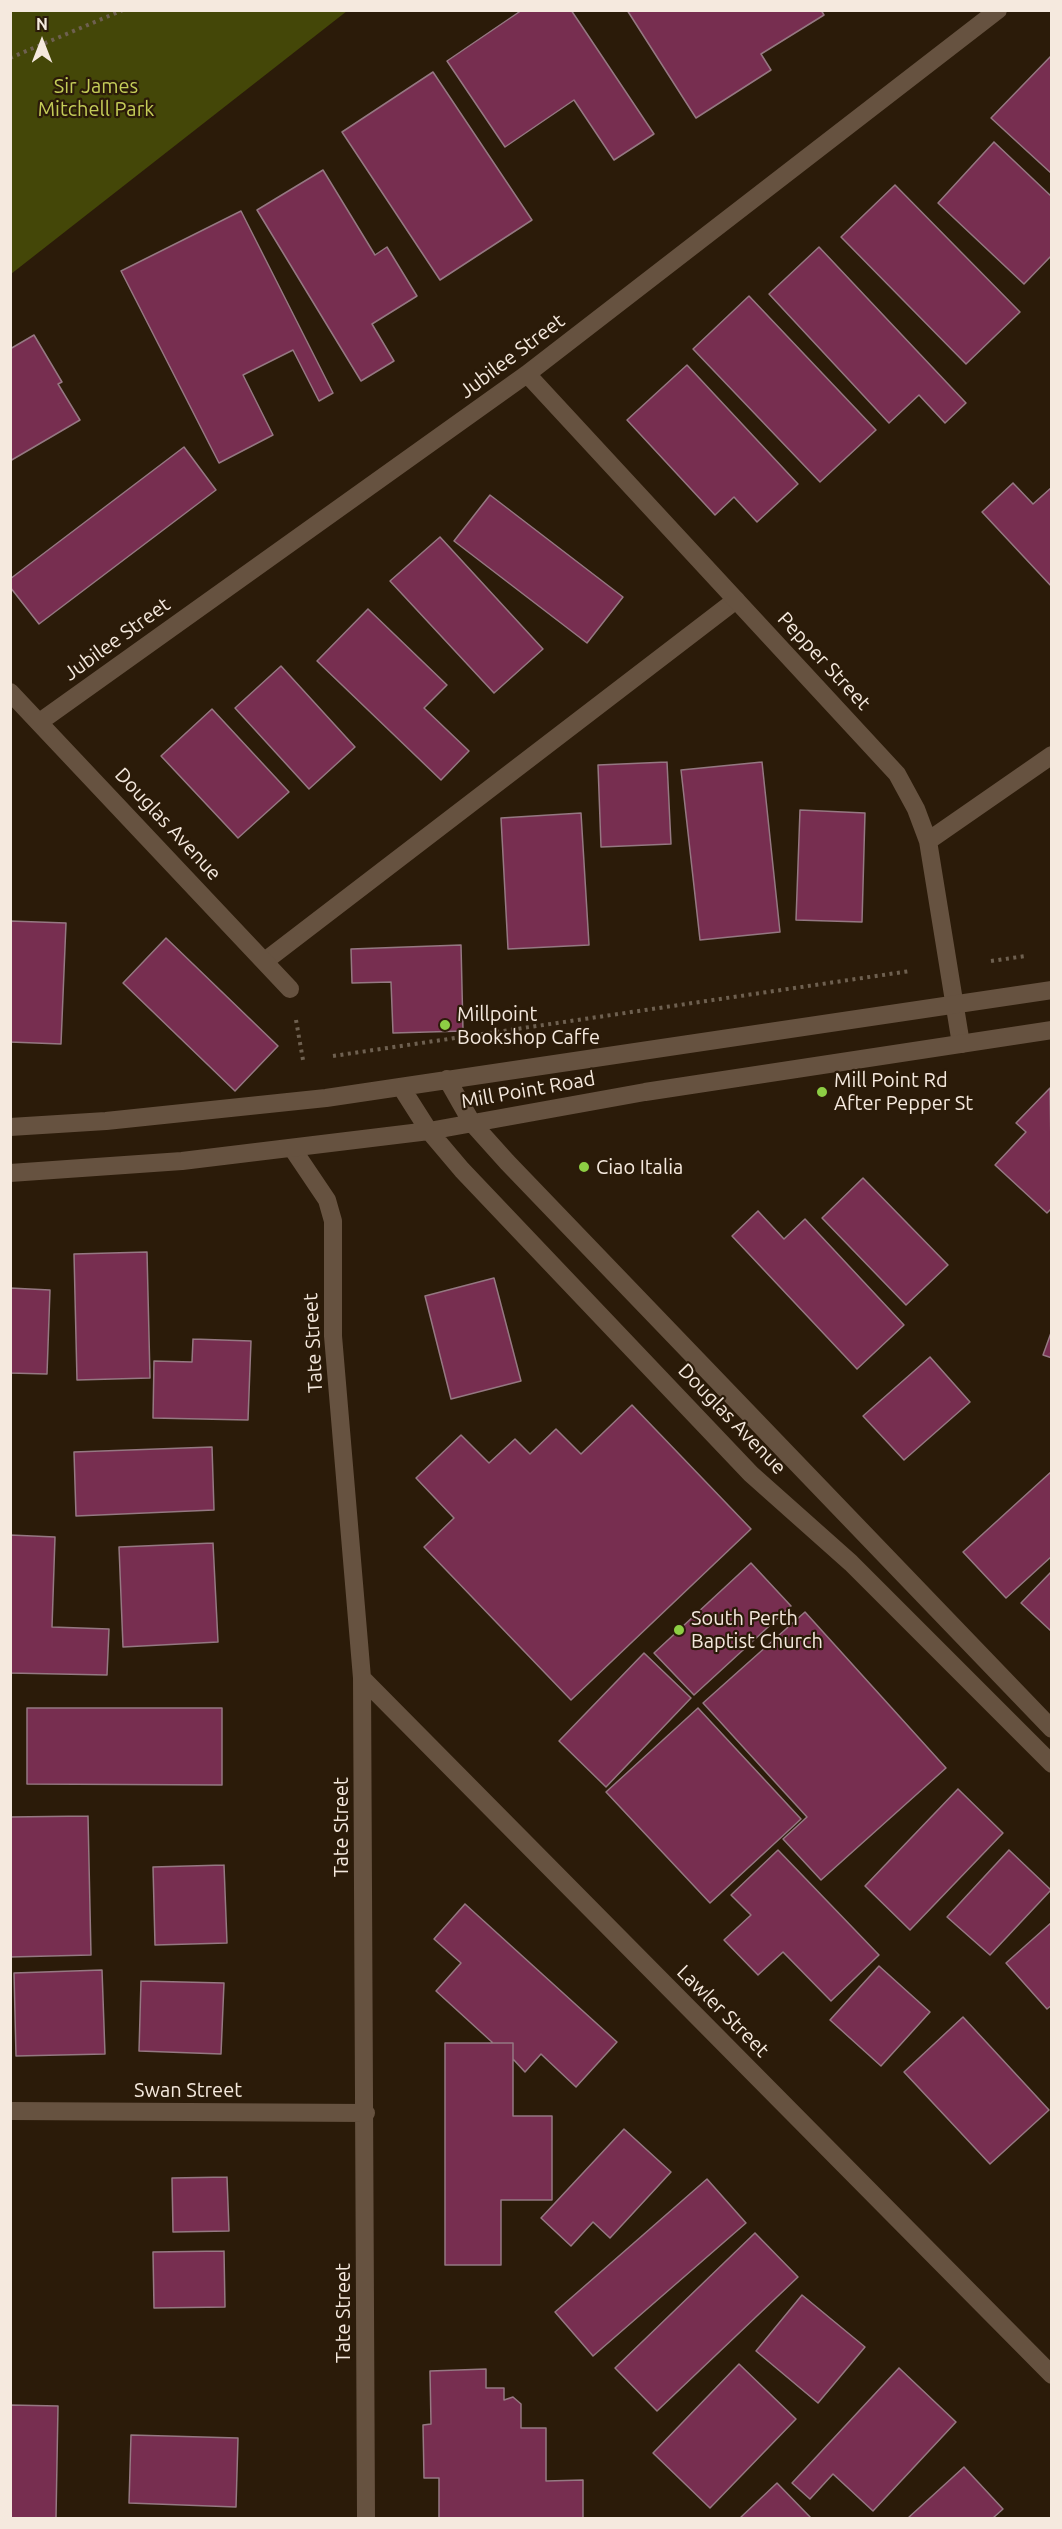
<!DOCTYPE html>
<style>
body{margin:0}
#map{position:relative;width:1062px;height:2529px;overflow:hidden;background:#2b1b09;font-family:Ubuntu,sans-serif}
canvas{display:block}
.frame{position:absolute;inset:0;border:12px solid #f5e9de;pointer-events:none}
.north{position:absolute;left:12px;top:12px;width:60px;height:60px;-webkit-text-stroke:4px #2b1b09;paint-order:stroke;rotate:0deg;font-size:16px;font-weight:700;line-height:24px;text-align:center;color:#f5e9de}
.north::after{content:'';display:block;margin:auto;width:21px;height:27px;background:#f5e9de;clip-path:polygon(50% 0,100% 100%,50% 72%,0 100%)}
</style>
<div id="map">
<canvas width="1062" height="2529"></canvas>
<div class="frame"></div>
<div class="north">N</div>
</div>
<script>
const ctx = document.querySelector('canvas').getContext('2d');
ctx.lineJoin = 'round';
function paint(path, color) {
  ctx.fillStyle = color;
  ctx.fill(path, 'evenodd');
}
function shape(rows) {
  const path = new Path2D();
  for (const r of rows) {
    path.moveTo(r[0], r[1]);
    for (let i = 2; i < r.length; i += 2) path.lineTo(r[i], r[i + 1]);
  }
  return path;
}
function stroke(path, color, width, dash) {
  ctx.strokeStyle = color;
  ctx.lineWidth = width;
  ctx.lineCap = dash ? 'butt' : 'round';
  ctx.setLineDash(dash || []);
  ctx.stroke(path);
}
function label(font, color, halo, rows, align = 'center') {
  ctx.font = font + ' Ubuntu,sans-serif';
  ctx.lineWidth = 4.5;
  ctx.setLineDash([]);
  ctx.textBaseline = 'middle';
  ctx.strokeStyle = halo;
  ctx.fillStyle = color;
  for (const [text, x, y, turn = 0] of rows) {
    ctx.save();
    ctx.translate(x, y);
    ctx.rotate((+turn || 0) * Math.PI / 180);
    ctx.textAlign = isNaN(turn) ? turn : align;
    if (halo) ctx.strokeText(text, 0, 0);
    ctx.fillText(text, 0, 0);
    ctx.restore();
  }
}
paint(shape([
 [11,10,347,10,347,11,11,274]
]), '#444708');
const building = shape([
 [522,10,571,10,654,134,614,160,574,100,505,147,447,61,522,10],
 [627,10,821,10,824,15,761,54,771,70,696,118,627,10],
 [1051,56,1052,56,1052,174,991,118,1051,56],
 [433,72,532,220,440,280,342,132,433,72],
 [994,142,1052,197,1052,255,1024,284,938,203,994,142],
 [323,170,375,255,387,247,417,296,372,324,394,361,361,381,257,210,323,170],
 [895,185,1020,312,966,364,841,237,895,185],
 [241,211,333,393,319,401,293,350,243,375,273,435,219,463,121,271,241,211],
 [819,247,966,403,945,423,919,395,889,423,769,294,819,247],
 [749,296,876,430,820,482,693,349,749,296],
 [34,335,62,382,58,384,80,420,10,461,10,349,34,335],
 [687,365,798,484,757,522,734,497,715,515,627,420,687,365],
 [184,447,216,490,39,624,10,587,10,579,184,447],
 [1013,483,1033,504,1052,487,1052,587,982,512,1013,483],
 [490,495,623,597,587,643,454,541,490,495],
 [440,537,543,649,494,693,390,581,440,537],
 [368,609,447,685,424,708,469,751,441,780,317,661,368,609],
 [281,666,355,747,309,789,235,708,281,666],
 [212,709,289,792,238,838,161,756,212,709],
 [667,762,671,844,601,847,598,765,667,762],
 [762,762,780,932,700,940,681,770,762,762],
 [800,810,865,813,862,922,796,920,800,810],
 [581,813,589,945,508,949,501,818,581,813],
 [10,921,66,923,61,1044,10,1042,10,921],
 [166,938,278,1046,235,1091,123,983,166,938],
 [461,945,463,1031,393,1033,391,982,352,983,351,949,461,945],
 [1050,1088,1052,1208,1047,1213,995,1165,1026,1132,1016,1123,1050,1088],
 [863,1178,948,1265,906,1305,822,1218,863,1178],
 [758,1211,784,1239,805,1219,904,1325,857,1369,732,1236,758,1211],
 [147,1252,150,1378,77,1380,74,1254,147,1252],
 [494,1278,521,1381,451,1399,425,1296,494,1278],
 [10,1288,50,1290,47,1374,10,1373,10,1288],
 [1052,1330,1052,1358,1043,1355,1052,1330],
 [193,1339,251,1341,248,1420,153,1418,154,1361,192,1362,193,1339],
 [930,1357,970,1402,904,1460,863,1416,930,1357],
 [632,1405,751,1529,571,1700,424,1547,454,1518,416,1478,461,1435,489,1463,515,1439,530,1454,556,1429,581,1454,632,1405],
 [212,1447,214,1510,76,1516,74,1452,212,1447],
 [1052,1471,1052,1556,1006,1598,963,1552,1052,1471],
 [10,1535,55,1537,52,1627,109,1629,107,1675,10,1673,10,1535],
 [213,1543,218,1642,123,1647,119,1547,213,1543],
 [751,1563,791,1606,694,1695,654,1653,751,1563],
 [1052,1571,1052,1632,1021,1603,1052,1571],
 [805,1612,946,1768,821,1880,783,1839,807,1817,703,1703,805,1612],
 [644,1653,691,1698,606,1787,559,1741,644,1653],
 [27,1708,222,1708,222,1785,27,1784,27,1708],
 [698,1708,801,1819,710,1903,606,1792,698,1708],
 [958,1789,1003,1833,910,1930,865,1886,958,1789],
 [88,1816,91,1955,10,1957,10,1817,88,1816],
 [778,1850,879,1955,831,2001,783,1952,758,1975,724,1940,751,1915,731,1895,778,1850],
 [1009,1850,1051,1890,990,1955,947,1917,1009,1850],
 [224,1865,227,1943,155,1945,153,1867,224,1865],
 [465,1904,617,2042,576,2087,541,2054,525,2072,513,2059,513,2043,493,2043,436,1991,461,1963,434,1939,465,1904],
 [1052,1922,1052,2005,1047,2009,1006,1963,1052,1922],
 [879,1966,930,2012,881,2066,830,2020,879,1966],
 [102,1970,105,2054,16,2056,14,1973,102,1970],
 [141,1981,224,1983,221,2054,139,2051,141,1981],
 [963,2017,1049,2110,990,2164,904,2072,963,2017],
 [445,2043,513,2043,513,2116,552,2116,552,2200,501,2200,501,2265,445,2265,445,2043],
 [624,2129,671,2172,610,2238,593,2222,571,2246,541,2218,624,2129],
 [227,2177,229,2231,173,2232,172,2178,227,2177],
 [707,2179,746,2223,593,2356,555,2312,707,2179],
 [755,2233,798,2277,657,2411,615,2368,755,2233],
 [224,2251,225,2307,154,2308,153,2252,224,2251],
 [802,2295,865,2347,818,2403,756,2351,802,2295],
 [739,2364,796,2419,710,2508,653,2453,739,2364],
 [899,2368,956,2422,873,2511,833,2474,810,2499,792,2483,899,2368],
 [486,2369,486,2388,504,2388,504,2400,513,2397,521,2404,521,2428,546,2428,546,2481,583,2480,583,2518,439,2518,439,2478,424,2478,423,2425,431,2424,430,2371,486,2369],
 [10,2405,58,2406,56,2518,10,2518,10,2405],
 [131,2435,238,2438,236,2507,129,2503,131,2435],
 [964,2467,1003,2509,993,2518,908,2518,964,2467],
 [777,2483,811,2518,740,2518,777,2483]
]);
paint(building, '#772e50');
stroke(building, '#957882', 1.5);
stroke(shape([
 [10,58,123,10],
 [991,961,1026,956],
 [296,1020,303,1060],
 [333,1056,910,971]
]), '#6e6050', 4, [3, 4.5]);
stroke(shape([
 [265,961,736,600]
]), '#665240', 18);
stroke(shape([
 [527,374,897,774,916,809,928,841,961,1044],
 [10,692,290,989],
 [41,721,527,374,998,10],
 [928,841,1052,755],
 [292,1148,327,1200,333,1221,333,1336,362,1678,366,2518],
 [362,1678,1052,2375],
 [10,2111,366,2113]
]), '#665240', 18);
stroke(shape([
 [447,1079,472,1123,507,1162,1052,1729],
 [401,1087,429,1131,462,1170,751,1474,851,1563,1052,1764],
 [10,1127,106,1121,326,1098,1052,990],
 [10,1173,182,1161,429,1131,645,1092,1052,1030]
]), '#665240', 18);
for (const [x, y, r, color] of [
 [445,1025,6,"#8dce44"],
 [822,1092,6,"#8dce44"],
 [584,1167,6,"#8dce44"],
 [679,1630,6,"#8dce44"]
]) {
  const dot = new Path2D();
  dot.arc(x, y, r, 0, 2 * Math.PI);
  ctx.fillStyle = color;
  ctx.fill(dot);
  stroke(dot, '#2b1b09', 2);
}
label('20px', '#c4cc58', '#2b1b09', [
 ["Sir James",96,86],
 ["Mitchell Park",96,109]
]);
label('20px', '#f5e9de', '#2b1b09', [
 ["Jubilee Street",512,356,-37],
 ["Jubilee Street",117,639,-36],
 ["Pepper Street",824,661,47],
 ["Douglas Avenue",168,824,47],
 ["Mill Point Road",528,1090,-10],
 ["Tate Street",313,1343,-93],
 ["Douglas Avenue",732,1419,46],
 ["Tate Street",341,1827,-90],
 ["Lawler Street",723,2011,45],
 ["Swan Street",188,2090],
 ["Tate Street",343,2313,-90]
]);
label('20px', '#f5e9de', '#2b1b09', [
 ["Millpoint",457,1014],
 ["Bookshop Caffe",457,1037],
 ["Mill Point Rd",834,1080],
 ["After Pepper St",834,1103],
 ["Ciao Italia",596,1167],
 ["South Perth",691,1618],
 ["Baptist Church",691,1641]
], 'left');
</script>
